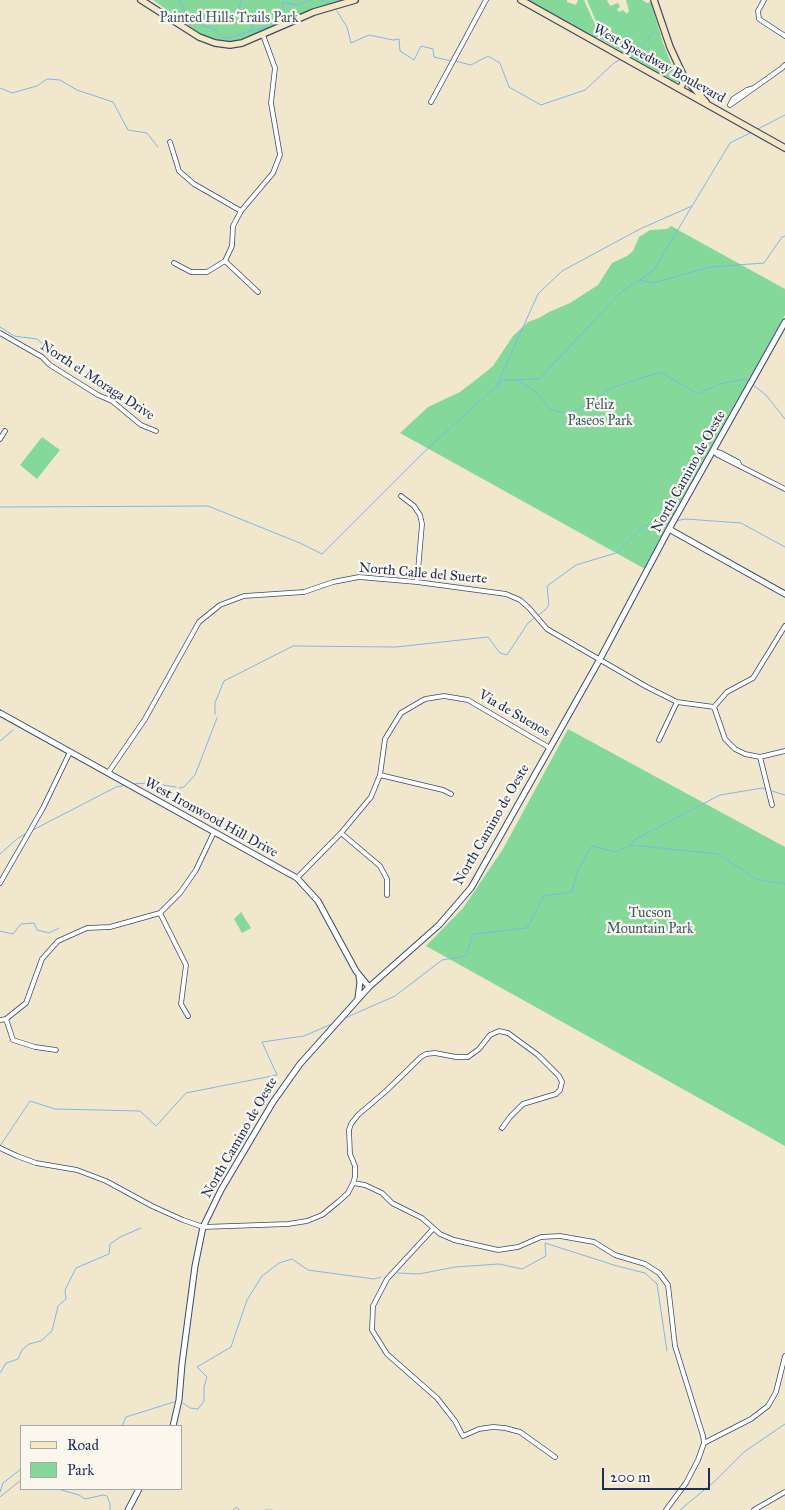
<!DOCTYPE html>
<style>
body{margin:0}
#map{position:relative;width:785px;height:1510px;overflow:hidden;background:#f0e7cc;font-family:"IM FELL Great Primer",serif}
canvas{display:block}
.legend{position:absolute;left:20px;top:1425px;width:162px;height:65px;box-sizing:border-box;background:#fbf7ec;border:1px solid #a1a7b3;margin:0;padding:6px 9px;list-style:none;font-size:15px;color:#1b2f5e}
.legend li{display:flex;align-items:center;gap:10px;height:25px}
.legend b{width:25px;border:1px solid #a1a7b3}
.scale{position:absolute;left:602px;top:1468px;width:108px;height:22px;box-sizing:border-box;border:2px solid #1b2f5e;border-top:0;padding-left:6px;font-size:15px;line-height:18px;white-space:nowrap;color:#1b2f5e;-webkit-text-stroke:4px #fbf7ec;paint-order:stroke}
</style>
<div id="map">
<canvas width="785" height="1510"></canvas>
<ul class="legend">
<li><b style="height:6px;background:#f7e8c3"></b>Road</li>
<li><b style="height:14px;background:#84d89a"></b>Park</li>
</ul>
<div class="scale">200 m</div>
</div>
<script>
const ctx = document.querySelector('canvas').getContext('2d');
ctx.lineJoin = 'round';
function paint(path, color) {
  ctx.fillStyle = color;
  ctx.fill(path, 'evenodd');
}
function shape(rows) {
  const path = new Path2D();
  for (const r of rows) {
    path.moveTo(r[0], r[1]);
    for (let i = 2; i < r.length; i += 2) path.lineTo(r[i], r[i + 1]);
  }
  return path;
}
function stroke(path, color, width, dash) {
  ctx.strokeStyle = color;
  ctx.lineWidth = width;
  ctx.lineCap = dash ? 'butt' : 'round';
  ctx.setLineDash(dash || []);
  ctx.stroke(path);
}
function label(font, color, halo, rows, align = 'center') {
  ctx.font = font + ' "IM FELL Great Primer",serif';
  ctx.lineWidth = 4.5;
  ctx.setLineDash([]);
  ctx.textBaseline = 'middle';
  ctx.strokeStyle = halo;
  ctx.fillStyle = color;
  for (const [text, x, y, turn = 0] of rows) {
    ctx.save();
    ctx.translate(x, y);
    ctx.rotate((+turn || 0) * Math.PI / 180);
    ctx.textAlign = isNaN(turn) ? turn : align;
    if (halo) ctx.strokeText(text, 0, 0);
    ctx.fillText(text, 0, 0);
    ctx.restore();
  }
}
paint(shape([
 [153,0,343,0,304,13,259,35,234,42,223,42,202,35],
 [526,0,567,0,567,2,576,5,578,0,584,0,598,31,598,37,594,38],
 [587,0,607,0,610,6,618,3,620,7,617,9,619,12,623,10,627,14,629,11,626,0,642,0,647,3,651,2,663,43,672,66,681,79,680,82,675,82,600,39,600,31],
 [671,226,785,289,785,315,645,569,400,433,428,407,460,392,482,375,493,366,513,336,528,322,539,318,549,312,570,303,598,285,612,263,627,256,633,251,639,237,650,230,667,229],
 [42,437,60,450,37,479,20,465],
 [568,729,785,847,785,1146,426,946,463,908,503,849],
 [241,912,251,928,242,933,234,919]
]), '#84d89a');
stroke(shape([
 [179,0,185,12,192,22,214,29,223,37,229,38,250,31,253,27,253,25,249,18,238,16,241,0],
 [321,0,329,3],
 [337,11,347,27,351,43,369,35,393,40,399,39,400,51,414,60,421,46,433,49,434,57,451,61],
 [250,31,270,27,277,23,282,16,283,2,298,5,311,0],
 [628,56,636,51,655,31],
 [455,61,471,65,488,56,500,63,509,87,541,105,585,90,614,63,621,59],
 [0,88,12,93,37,86,47,79,60,80,77,90,113,102,128,130,147,133,158,147],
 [758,129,785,115],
 [640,280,653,283,710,267,764,263,782,237,785,236],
 [0,327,14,336,37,339,83,378,102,385],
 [518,380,536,392,550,409,569,414,596,401,608,389,660,372,698,394,719,384,745,379,750,383],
 [497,385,538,294,562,271,640,229,692,206],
 [753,385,766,395,785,419],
 [0,507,208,506,300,543,322,554,423,453,503,380,539,379,621,292,653,271,730,143,752,132],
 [675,521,686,519,741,523,785,547],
 [215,714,215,703,224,681,293,646,396,647,488,637,500,653,507,655,528,623,545,610,549,605,547,586,576,565,616,553,644,526,671,522],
 [0,741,13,730],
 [129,784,150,783,176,787],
 [179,788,184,787,195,775,217,718],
 [31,831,116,787,126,785],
 [631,845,718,854,756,879,785,884],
 [0,854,18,838,27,833],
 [0,931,13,934,21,924,34,923,37,930,49,933,59,928],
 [343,1019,395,996,442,960,466,956,473,934,527,928,544,896,572,892,578,870,592,846,616,852,631,845,634,840,720,795,762,788,785,795],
 [0,1146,30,1101,55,1109,140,1111,156,1126,186,1093,277,1075,262,1042,304,1036,334,1023],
 [398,1273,419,1274,455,1267,499,1264,522,1269,546,1256,545,1243,617,1266,645,1273,657,1284,667,1351],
 [0,1373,6,1363,18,1359,22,1350,29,1344,41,1341,52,1331,58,1306,66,1299,65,1290,76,1268,109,1254,110,1244,120,1237,141,1228],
 [183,1403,190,1408,198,1409,204,1401,204,1387,207,1377,197,1367,231,1347,247,1300,262,1276,279,1263,292,1259,308,1270,374,1279,381,1277],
 [122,1426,126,1417,174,1402],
 [58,1489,79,1495,85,1499,103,1495,107,1496,110,1504,110,1510],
 [0,1492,3,1483,21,1469],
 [0,1497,21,1480],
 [233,1510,236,1507,240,1510],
 [265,1510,272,1510],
 [680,1510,715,1481,744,1452,785,1424]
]), '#81b4ee', 1);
const minor = shape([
 [764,0,758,11,759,19,785,36],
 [754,88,747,90,733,99,730,105,782,68,785,65],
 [431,102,486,0],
 [170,142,179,171,194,184,241,211],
 [225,261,258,292],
 [174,263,191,272,207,272,225,261,232,246,233,226,241,211,273,173,280,155,271,103,275,68,263,35],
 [0,333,42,357,50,365,98,395,112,401,141,425,156,431],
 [0,439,5,431],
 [713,451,718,455,785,489],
 [714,451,721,453,738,462,740,466],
 [401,496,414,506,420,515,422,524,417,582],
 [714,707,725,739,735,749,745,754,760,757,772,805],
 [659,740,677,702],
 [760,757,785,751],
 [108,773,145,719,199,622,220,605,244,596,304,592,333,582,359,577,417,582,506,594,520,600,529,608,547,629,647,687,677,702,714,707,727,692,753,678,785,626],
 [380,775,443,790,451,794],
 [341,833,380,866,387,879,387,895],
 [297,878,341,833,371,797,380,775,385,739,401,713,425,699,444,696,468,700,550,748],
 [0,883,43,808,70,752],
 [160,913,186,965,181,1004,188,1016],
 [6,1019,26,1003,42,959,58,941,87,928,110,927,160,913,180,893,196,870,214,832],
 [0,1020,6,1019,13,1040,35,1047,56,1050],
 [0,1148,17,1156,36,1163,77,1170,106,1181,152,1206,183,1220,203,1227,288,1224,307,1221,322,1215,338,1202,348,1193,353,1183,355,1177,355,1166,350,1154,349,1130,351,1124,358,1115,386,1091,421,1057,426,1054,435,1053,456,1057,468,1057,479,1049,490,1035,499,1031,508,1033,538,1055,559,1076,562,1082,560,1090,556,1094,523,1104,510,1117,502,1128],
 [353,1183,365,1185,382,1193,392,1203,422,1218,440,1234,454,1240,498,1250,518,1247,541,1237,560,1236,594,1242,615,1255,645,1264,659,1273,668,1285,675,1346,703,1436,704,1443,698,1460,686,1483,666,1510],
 [433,1229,387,1279,373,1306,372,1330,387,1354,437,1398,455,1421,463,1436,479,1429,493,1427,505,1428,520,1432,555,1457],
 [704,1443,751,1419,768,1406,776,1392,785,1356],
 [754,1510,785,1492]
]);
const tertiary = shape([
 [669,529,785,594],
 [0,713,297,878,318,901,356,971,369,987],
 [358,998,360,982,359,977],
 [173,1426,179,1400,182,1364,195,1266,203,1227,221,1190,273,1102,300,1064,369,987,439,925,471,888,600,659,669,529,785,322],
 [128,1510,139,1489]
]);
const secondary = shape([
 [141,0,199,37,215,43,230,45,242,43,314,12,355,0],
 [521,0,785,148],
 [654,0,670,47,683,75,684,81,680,89],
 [684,77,706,102]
]);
stroke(minor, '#3b4b6e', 5.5);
stroke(tertiary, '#3b4b6e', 7);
stroke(secondary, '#3b4b6e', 8);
stroke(minor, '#fff', 4);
stroke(tertiary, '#fff', 5);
stroke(secondary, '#f7e8c3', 5.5);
label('14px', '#35596d', '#fbf7ec', [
 ["Painted Hills Trails Park",229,19],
 ["Feliz",600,406],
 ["Paseos Park",600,422],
 ["Tucson",650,914],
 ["Mountain Park",650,930]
]);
label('14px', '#1b2f5e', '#fbf7ec', [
 ["West Speedway Boulevard",659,64,29],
 ["North el Moraga Drive",97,381,33],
 ["North Camino de Oeste",689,472,-61],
 ["North Calle del Suerte",423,574,5],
 ["Via de Suenos",514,714,30],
 ["West Ironwood Hill Drive",211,818,29],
 ["North Camino de Oeste",492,825,-60],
 ["North Camino de Oeste",240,1138,-60]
]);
</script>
